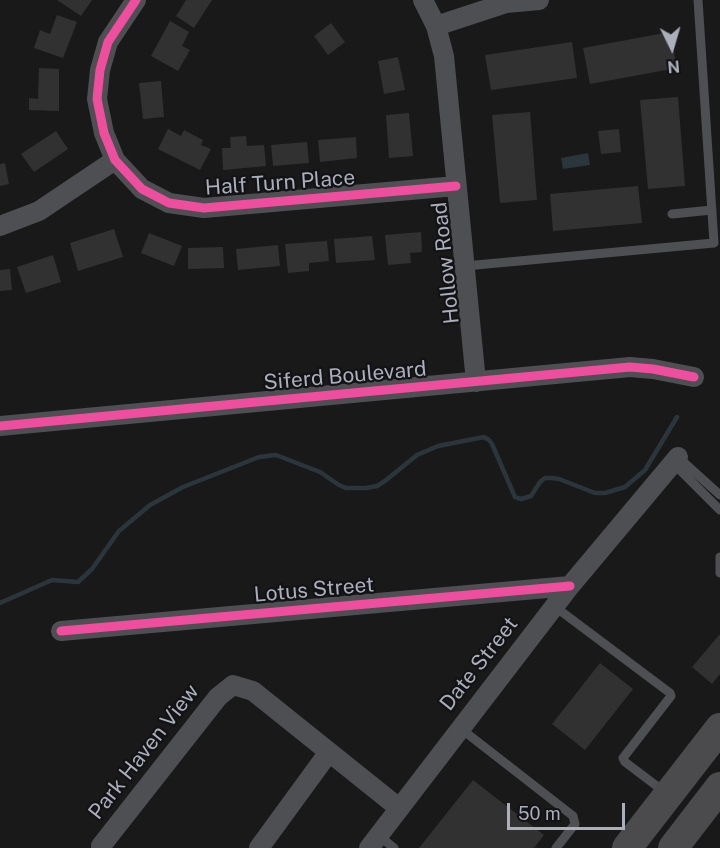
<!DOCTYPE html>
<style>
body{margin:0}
#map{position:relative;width:720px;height:848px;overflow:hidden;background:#191919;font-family:"Public Sans",sans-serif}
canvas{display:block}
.north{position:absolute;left:642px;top:18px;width:60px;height:60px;-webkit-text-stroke:4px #131316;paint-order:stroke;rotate:175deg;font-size:16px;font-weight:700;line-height:24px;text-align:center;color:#aaafbb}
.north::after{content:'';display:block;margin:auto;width:21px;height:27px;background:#aaafbb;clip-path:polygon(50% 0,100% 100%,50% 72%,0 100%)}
.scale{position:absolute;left:507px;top:803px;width:118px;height:27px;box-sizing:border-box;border:3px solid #aaafbb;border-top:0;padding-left:8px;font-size:18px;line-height:21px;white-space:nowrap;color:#aaafbb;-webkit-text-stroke:4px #131316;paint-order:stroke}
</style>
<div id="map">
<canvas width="720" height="848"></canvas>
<div class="north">N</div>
<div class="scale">50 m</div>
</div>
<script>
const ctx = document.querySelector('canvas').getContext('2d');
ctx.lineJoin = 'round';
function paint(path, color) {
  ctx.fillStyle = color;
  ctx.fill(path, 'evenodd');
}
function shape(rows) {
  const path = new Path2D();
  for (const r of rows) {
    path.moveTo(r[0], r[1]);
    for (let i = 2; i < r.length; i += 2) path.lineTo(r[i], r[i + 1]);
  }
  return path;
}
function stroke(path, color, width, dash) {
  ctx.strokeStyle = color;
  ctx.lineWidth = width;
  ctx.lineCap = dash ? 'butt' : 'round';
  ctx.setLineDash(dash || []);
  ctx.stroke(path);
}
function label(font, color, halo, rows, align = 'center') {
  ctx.font = font + ' "Public Sans",sans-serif';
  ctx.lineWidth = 4.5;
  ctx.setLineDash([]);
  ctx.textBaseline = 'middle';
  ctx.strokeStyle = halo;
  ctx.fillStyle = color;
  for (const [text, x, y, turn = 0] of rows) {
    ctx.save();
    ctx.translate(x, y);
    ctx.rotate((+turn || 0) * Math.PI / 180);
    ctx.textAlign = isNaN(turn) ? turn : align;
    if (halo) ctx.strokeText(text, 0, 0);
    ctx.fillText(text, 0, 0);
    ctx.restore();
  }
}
paint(shape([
 [588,153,590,165,563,169,561,158]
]), '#2b353c');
stroke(shape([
 [0,603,52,580,78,582,92,569,119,531,150,505,183,487,259,457,276,455,320,472,339,485,346,488,366,488,377,486,385,481,417,455,438,446,484,437,489,440,492,444,515,497,521,499,531,496,540,482,545,478,552,478,559,479,595,493,605,493,625,487,645,470,677,417]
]), '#2b353c', 4.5);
paint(shape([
 [57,0,92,0,81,16],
 [186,0,212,0,194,28,176,16],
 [57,15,77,22,63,58,34,48,40,30,50,34],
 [170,21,189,32,182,46,190,50,178,71,151,56],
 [331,23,345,42,328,55,314,36],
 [670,32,677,68,590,84,583,48],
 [572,42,577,78,491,90,485,55],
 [398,57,405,90,384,94,378,61],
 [39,68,59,69,59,111,29,110,29,98,38,99],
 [161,81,164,117,143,119,139,83],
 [678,97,685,186,648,189,640,100],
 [530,112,537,200,500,203,492,115],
 [409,113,413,156,389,158,386,115],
 [168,129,181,136,184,130,203,140,201,145,211,149,200,170,158,149],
 [619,129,621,152,601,154,598,131],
 [56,131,68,149,34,172,21,154],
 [246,136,247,146,264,145,266,166,223,170,222,148,231,148,230,137],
 [356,137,357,158,320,162,318,140],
 [307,142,309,163,273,166,271,145],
 [5,163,9,184,0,186,0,164],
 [638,186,642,223,553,231,550,194],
 [114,229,123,257,78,271,70,243],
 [421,232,422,252,410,253,411,263,388,265,385,235],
 [149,233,182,246,174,266,141,253],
 [372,236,375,260,336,263,334,239],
 [327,241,329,261,309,263,309,271,288,273,285,244],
 [278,245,280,266,238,270,236,249],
 [223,247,224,268,188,269,188,248],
 [53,255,61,282,26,293,17,267],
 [10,269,12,290,0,291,0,270],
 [720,634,720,674,712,684,692,667],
 [600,663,633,689,585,750,552,724],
 [473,780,544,835,534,848,419,848]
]), '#313132');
stroke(shape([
 [672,214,712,210],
 [465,266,714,243,698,0],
 [678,457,720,495],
 [673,463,720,510],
 [720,557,720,573],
 [554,606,670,693,671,696,623,758,625,762,666,793],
 [460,728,573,816,575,824,556,848],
 [378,835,394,848]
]), '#4d4f52', 9);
stroke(shape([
 [136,0,108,42,100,70,97,99,104,133,115,160,142,189,169,203,204,208,456,186],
 [423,0,436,26,444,56,476,382],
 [436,26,506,3,539,0],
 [0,226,39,211,115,160],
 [0,426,630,367,653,369,694,377],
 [61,631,570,586],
 [101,846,218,697,233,685,253,691,399,808],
 [259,848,329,752],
 [369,848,570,586,678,457]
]), '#4d4f52', 20);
stroke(shape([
 [627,848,720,728],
 [673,848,720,787]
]), '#4b4b4e', 30);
stroke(shape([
 [136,0,108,42,100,70,97,99,104,133,115,160,142,189,169,203,204,208,456,186],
 [0,426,630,367,653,369,694,377],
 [61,631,570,586]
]), '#ef4d9e', 9);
label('21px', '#aaafbb', '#131316', [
 ["Half Turn Place",280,183,-4],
 ["Hollow Road",446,263,-96],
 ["Siferd Boulevard",345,376,-5],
 ["Lotus Street",314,590,-5],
 ["Date Street",479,664,-52],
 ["Park Haven View",144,752,-52]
]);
</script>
